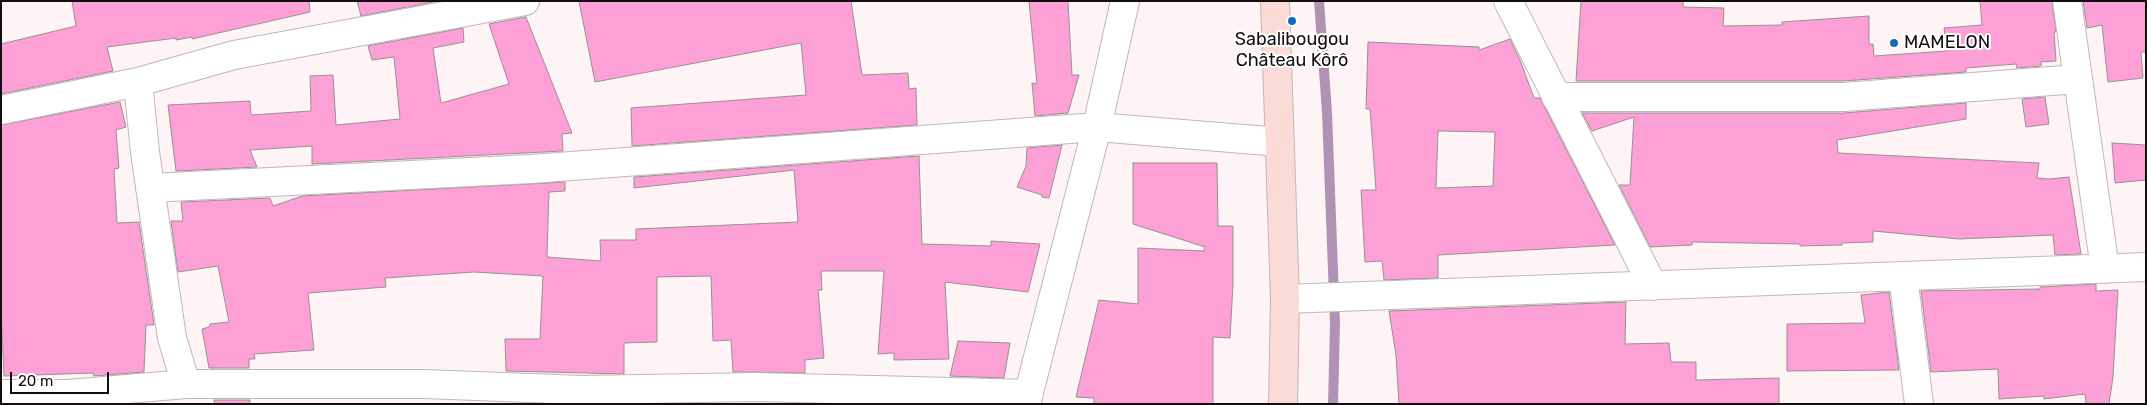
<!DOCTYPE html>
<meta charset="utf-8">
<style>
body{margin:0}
#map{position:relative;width:2147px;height:405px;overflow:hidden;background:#fef3f5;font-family:Rubik,sans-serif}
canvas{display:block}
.frame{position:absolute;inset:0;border:2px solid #130f10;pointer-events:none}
.scale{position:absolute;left:10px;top:372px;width:99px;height:22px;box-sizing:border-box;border:2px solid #130f10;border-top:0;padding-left:6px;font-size:15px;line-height:18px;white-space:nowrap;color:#130f10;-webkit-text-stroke:4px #fff;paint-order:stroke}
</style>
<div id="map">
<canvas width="2147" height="405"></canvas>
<div class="frame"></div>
<div class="scale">20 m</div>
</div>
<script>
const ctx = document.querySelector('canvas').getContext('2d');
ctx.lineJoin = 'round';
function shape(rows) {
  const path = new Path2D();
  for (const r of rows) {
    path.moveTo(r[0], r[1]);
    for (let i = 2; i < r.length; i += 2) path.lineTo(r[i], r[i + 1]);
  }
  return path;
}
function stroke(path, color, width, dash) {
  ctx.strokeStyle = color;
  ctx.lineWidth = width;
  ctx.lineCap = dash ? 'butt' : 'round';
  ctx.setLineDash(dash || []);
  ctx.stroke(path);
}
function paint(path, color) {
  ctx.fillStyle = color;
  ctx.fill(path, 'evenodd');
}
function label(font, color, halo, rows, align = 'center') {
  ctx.font = font + ' Rubik,sans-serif';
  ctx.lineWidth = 4;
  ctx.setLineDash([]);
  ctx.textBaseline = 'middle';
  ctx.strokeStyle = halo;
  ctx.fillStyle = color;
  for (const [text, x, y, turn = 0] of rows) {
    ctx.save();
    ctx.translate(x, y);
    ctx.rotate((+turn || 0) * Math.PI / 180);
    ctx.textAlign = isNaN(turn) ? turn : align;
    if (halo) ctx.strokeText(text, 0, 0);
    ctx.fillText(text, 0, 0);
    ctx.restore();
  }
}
stroke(shape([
 [1319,1,1327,112,1335,324,1333,404]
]), '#b093b4', 10);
const building = shape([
 [72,1,309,1,310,12,192,39,192,37,176,40,176,38,107,47,113,71,1,94,1,44,76,26,72,1],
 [357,1,438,1,361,16,357,1],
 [579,1,851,1,862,75,908,73,909,89,916,88,917,125,632,146,631,108,806,95,801,43,595,82,579,1],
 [1029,1,1068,1,1072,75,1079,75,1068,113,1035,116,1032,83,1037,84,1029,1],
 [1581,1,1683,1,1683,7,1724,8,1723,26,1782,25,1782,22,1869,16,1869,44,1873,44,1874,56,1947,51,1944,28,1982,25,1980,1,2052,1,2056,32,2054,32,2056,61,2041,62,2041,66,2017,68,2016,64,1966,68,1966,72,1843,81,1576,81,1581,1],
 [2083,1,2146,1,2146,52,2141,52,2143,78,2108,82,2102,25,2087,28,2083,1],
 [526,17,572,133,562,134,563,151,312,164,312,146,250,150,257,167,176,171,168,105,250,101,251,115,311,111,310,76,333,75,336,125,400,119,394,57,372,60,368,46,463,28,464,42,433,48,441,103,509,84,489,24,526,17],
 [1510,39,1520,60,1534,98,1540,98,1615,245,1438,255,1438,278,1384,280,1382,261,1365,262,1361,190,1376,190,1370,109,1366,109,1368,42,1479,47,1479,50,1510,39],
 [1438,131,1495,132,1493,186,1436,188,1438,131],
 [2045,97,2049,124,2026,127,2022,99,2045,97],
 [120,102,126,127,116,130,119,168,114,169,117,223,139,222,154,325,146,325,144,372,94,376,93,373,4,376,1,309,1,125,120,102],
 [1966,103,1966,119,1837,140,1838,153,2039,163,2037,178,2049,179,2069,177,2081,254,2055,255,2053,235,1959,239,1873,231,1873,242,1842,243,1842,245,1800,246,1800,244,1692,242,1692,245,1650,247,1619,185,1630,185,1634,117,1592,131,1582,113,1844,113,1966,103],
 [2112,143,2146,145,2146,180,2115,183,2112,143],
 [1062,145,1049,198,1042,197,1042,195,1017,187,1026,166,1027,148,1062,145],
 [919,156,922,244,991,246,991,241,1040,244,1028,292,945,282,949,359,894,360,894,353,878,354,884,271,821,271,822,290,818,290,824,358,805,360,805,373,733,372,731,340,713,341,711,276,657,277,657,342,624,343,624,374,506,371,505,339,540,339,543,276,474,272,385,278,386,287,308,293,314,350,254,354,255,359,249,359,249,368,209,368,202,329,209,327,210,324,229,322,218,266,178,272,171,221,183,221,181,202,270,198,273,206,302,196,565,182,565,191,549,192,547,257,601,261,600,240,636,240,636,229,798,222,794,170,634,188,634,177,919,156],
 [1133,163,1217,163,1218,226,1233,226,1233,285,1230,338,1213,337,1213,404,1094,404,1094,398,1076,397,1099,300,1138,304,1138,248,1204,251,1205,247,1133,224,1133,163],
 [2096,284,2096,291,2118,290,2113,377,2109,404,2086,404,2085,394,2044,399,2044,396,1999,399,1998,369,1931,372,1921,291,2040,289,2040,287,2096,284],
 [1889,292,1899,370,1787,371,1787,324,1865,323,1861,295,1889,292],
 [1626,302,1625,344,1669,343,1671,362,1696,362,1696,380,1779,378,1779,404,1399,404,1396,355,1389,311,1626,302],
 [958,341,1010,343,1004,378,950,376,958,341],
 [214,400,250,400,250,404,215,404,214,400]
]);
paint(building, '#fda0d6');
stroke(building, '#989094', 1);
const minor = shape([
 [1508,1,1653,286],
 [2067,1,2105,269],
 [138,82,145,152,172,338,186,384],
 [1556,97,1844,97,2077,79],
 [1,110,138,82,234,55,525,1],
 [150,188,531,169,1097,127,1280,142],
 [1903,276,1919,404],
 [1285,299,2146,267],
 [1,394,69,394,186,384,424,384,582,390,757,387,1029,394],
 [1026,404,1097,127,1125,1]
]);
const secondary = shape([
 [1275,1,1285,299,1283,404]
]);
stroke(minor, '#c1b7b8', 30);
stroke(secondary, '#c1b7b8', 30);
stroke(minor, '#fff', 28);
stroke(secondary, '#fbdbd5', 28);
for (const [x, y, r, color] of [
 [1292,21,5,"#126cba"],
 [1894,43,5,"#126cba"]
]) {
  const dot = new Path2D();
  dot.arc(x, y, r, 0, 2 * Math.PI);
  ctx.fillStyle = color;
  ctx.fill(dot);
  stroke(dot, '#fff', 2);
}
label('18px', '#130f10', '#fff', [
 ["Sabalibougou",1292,40],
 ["Château Kôrô",1292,61],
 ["MAMELON",1904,43,"left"]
]);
</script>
